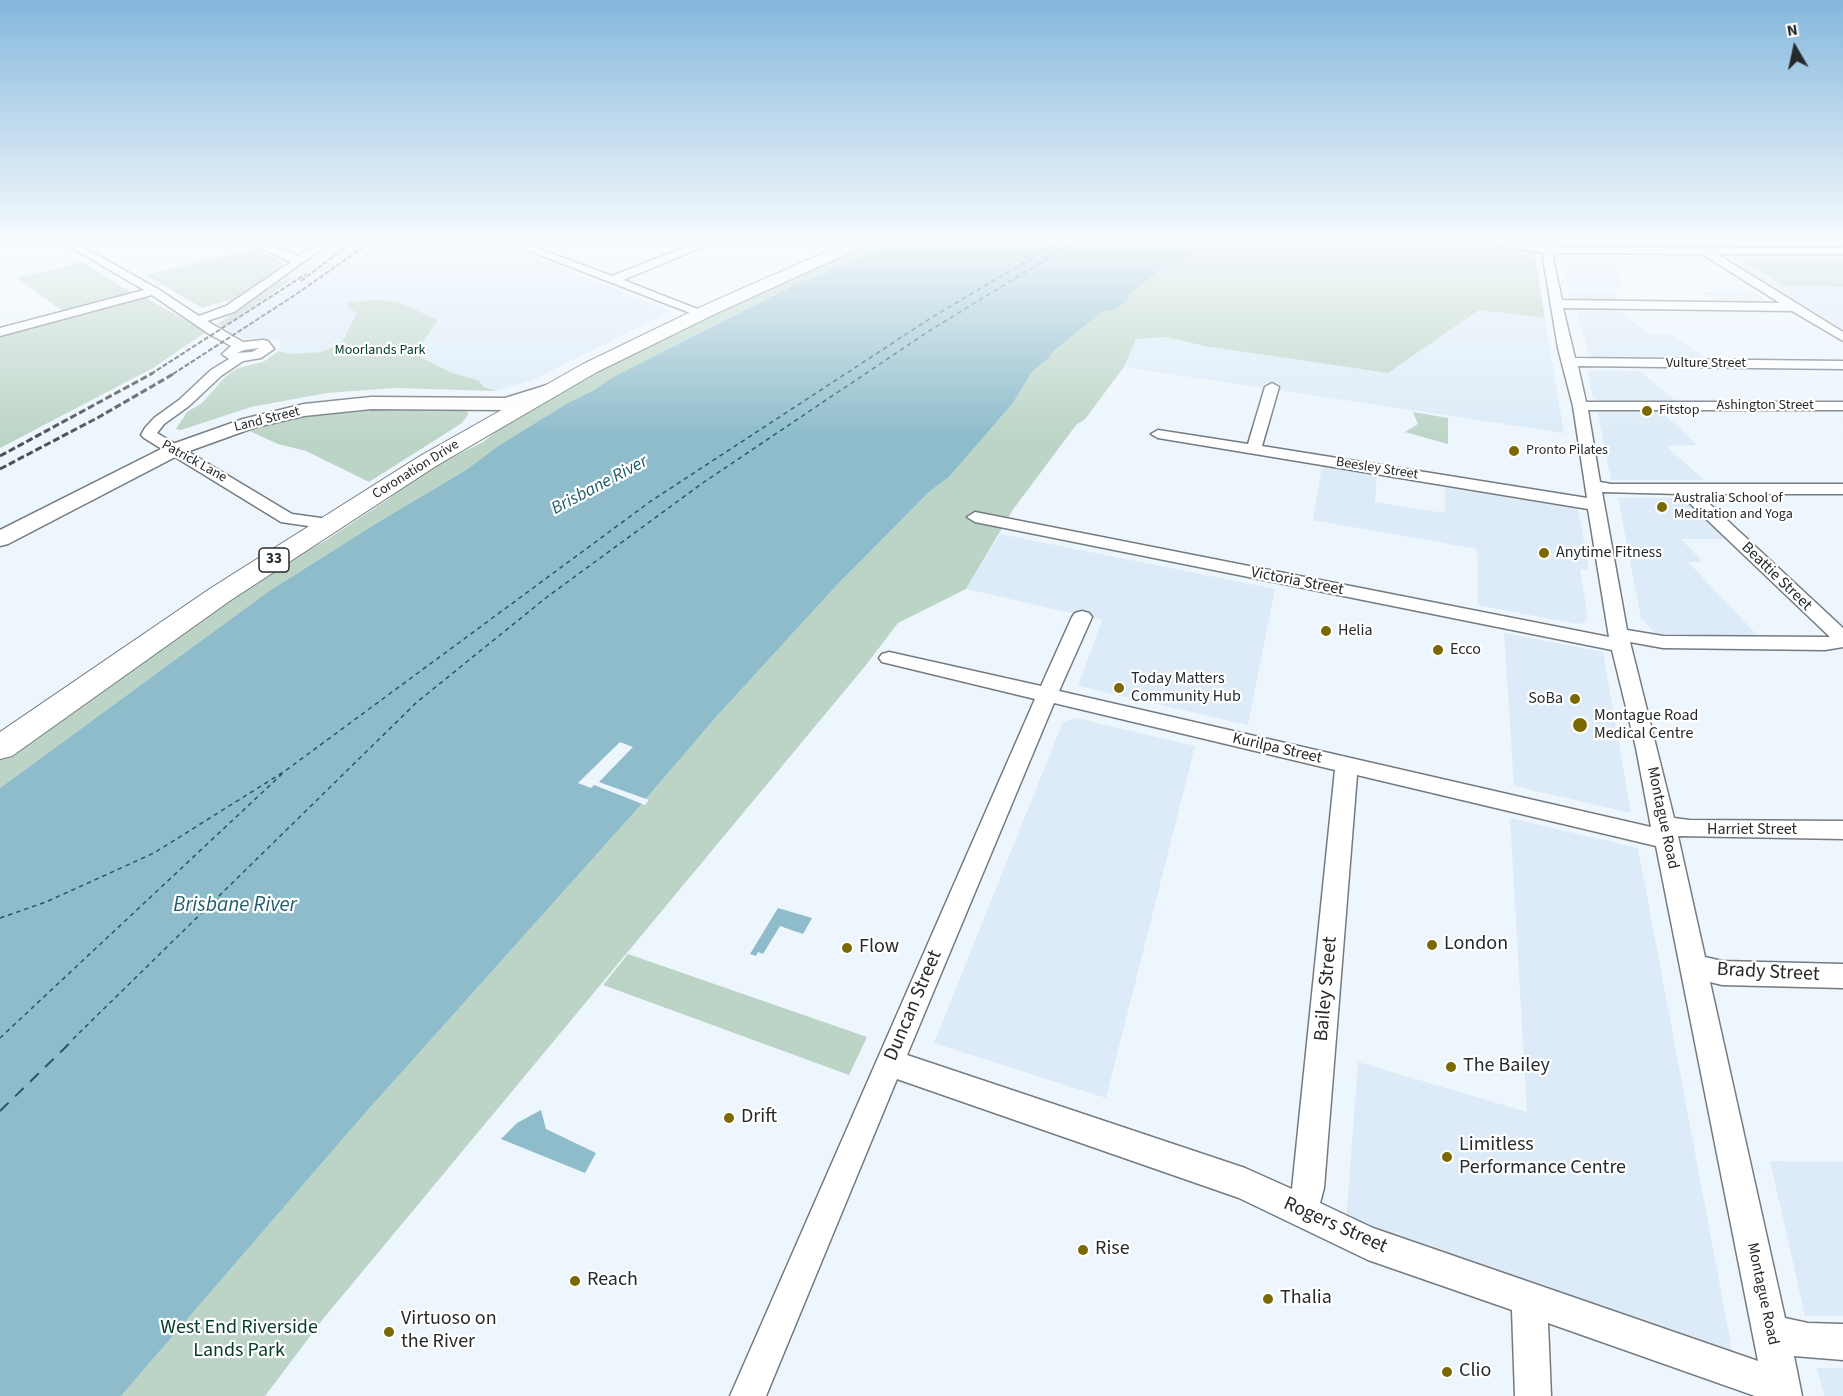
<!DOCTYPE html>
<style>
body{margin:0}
#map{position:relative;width:1843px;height:1396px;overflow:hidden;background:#edf6fd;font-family:"Source Sans 3",sans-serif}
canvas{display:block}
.north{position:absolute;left:1765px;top:18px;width:60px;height:60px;-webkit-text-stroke:4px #fff;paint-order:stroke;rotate:351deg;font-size:16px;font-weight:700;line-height:24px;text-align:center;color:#262a2c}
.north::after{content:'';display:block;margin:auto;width:21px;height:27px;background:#262a2c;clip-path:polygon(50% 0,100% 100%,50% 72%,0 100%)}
</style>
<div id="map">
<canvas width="1843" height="1396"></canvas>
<div class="north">N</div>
</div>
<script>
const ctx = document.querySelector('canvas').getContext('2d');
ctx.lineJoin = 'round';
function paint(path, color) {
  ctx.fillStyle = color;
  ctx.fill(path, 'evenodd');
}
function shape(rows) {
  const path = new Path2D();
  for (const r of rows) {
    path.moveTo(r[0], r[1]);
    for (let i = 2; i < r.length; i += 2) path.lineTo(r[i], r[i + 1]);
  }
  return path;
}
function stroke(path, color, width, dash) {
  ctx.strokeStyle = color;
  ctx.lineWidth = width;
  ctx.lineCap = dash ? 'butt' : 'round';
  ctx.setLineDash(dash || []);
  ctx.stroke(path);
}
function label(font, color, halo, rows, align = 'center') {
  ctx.font = font + ' "Source Sans 3",sans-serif';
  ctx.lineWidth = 4.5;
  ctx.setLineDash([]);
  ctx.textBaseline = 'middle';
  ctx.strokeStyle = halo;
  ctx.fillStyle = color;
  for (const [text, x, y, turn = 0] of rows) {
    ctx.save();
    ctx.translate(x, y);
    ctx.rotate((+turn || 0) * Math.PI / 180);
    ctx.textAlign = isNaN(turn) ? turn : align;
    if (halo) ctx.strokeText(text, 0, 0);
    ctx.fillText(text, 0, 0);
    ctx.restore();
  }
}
paint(shape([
 [332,242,497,242,671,311,535,379,496,391,484,387,478,380,452,373,417,355,417,350,431,328,357,312,341,344,320,352,290,354,279,351,281,340,242,338,218,324],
 [1570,242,1738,242,1735,247,1566,246],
 [1560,255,1612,255,1622,287,1568,287],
 [1734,255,1843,255,1843,329,1732,262],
 [1569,291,1613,292,1627,302,1578,302,1571,298],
 [1702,292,1753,292,1768,301,1717,301],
 [1479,310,1545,318,1564,433,1124,367,1136,339,1167,337,1204,346,1388,373],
 [1576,311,1620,311,1650,335,1672,335,1704,357,1599,358,1589,354],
 [1593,370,1640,371,1677,402,1603,402,1593,398,1587,372],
 [1597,409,1659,409,1697,445,1666,446,1704,480,1611,480],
 [1322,466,1377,475,1375,502,1445,513,1445,487,1578,509,1589,570,1580,569,1588,619,1584,623,1576,624,1478,605,1477,549,1313,520],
 [1618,498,1683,498,1726,539,1681,539,1703,562,1688,562,1758,636,1656,634,1641,618],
 [1000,534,1275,589,1248,725,1078,686,1102,620,966,589],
 [1504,633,1603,652,1631,813,1514,786],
 [1076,718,1195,746,1106,1098,934,1043,1063,722],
 [1510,818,1638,848,1733,1355,1346,1223,1358,1062,1527,1112],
 [1770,1161,1843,1162,1843,1316,1805,1316],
 [1817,1368,1843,1368,1843,1396,1824,1396]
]), '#dcebf7');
paint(shape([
 [869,242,893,242,793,286,613,377,594,390,566,404,498,446,466,470,380,521,269,591,0,788,0,758,233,592,325,541,390,498,403,486,429,469,483,442,518,415,675,331],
 [1201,242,1476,242,1534,252,1545,318,1479,310,1388,373,1204,346,1167,337,1136,339,1124,367,1085,419,1076,425,1012,511,966,589,898,623,866,665,323,1319,265,1396,121,1396,359,1120,639,807,717,716,836,586,929,492,949,477,1013,403,1032,372,1049,358,1050,353,1102,312,1115,310,1129,300,1128,295,1165,267,1187,260],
 [252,249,278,259,283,266,237,298,202,308,146,275],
 [1830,257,1843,260,1843,287,1785,286,1741,260,1834,260],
 [82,262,134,294,64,312,17,278],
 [295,277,223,327,218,324,277,282],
 [146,298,206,332,153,368,0,448,0,336],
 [374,300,396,301,438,320,417,350,417,355,452,373,478,380,484,387,496,391,395,388,327,393,251,407,181,430,176,429,187,412,202,403,225,377,238,368,263,362,279,351,290,354,320,352,341,344,357,312,349,309,347,302],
 [374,406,463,409,468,412,468,415,462,423,369,482,306,451,278,444,243,428,280,419],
 [1413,412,1448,418,1448,444,1405,432,1418,424],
 [628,954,867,1037,849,1075,603,985]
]), '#bcd4c6');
paint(shape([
 [893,242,1201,242,1187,260,1165,267,1128,295,1129,300,1115,310,1102,312,1051,353,1049,358,1032,372,1013,403,949,477,929,492,836,586,717,716,639,807,359,1120,121,1396,0,1396,0,788,269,591,380,521,466,470,498,446,566,404,594,390,613,377,793,286],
 [778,908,812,918,803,934,780,926,763,954,758,952,756,956,750,954],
 [541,1110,546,1129,596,1153,585,1173,501,1139,517,1123]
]), '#8ebcca');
paint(shape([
 [620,742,633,747,599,782,649,800,645,805,594,785,591,788,578,783]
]), '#edf6fd');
stroke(shape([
 [0,918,46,902,154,853,285,771,651,501,934,316,1059,242],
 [0,1038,282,774],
 [73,1039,417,702,547,597,704,482,929,331,1074,242]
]), '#1f5c6b', 1.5, [4.5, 4]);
stroke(shape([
 [0,1111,75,1038]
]), '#1f5c6b', 2, [12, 9]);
const minor = shape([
 [62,242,74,242,158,289,199,316,226,306,291,262,251,244,250,242,263,242,298,256,320,242,331,242,234,312,207,321,243,342,263,340,268,341,274,349,261,358,243,361,221,376,189,406,164,424,157,433,292,514,321,518,323,522,321,526,315,527,281,522,144,438,141,435,145,428,154,418,179,400,211,370,229,359,222,354,231,346,209,334,152,295,0,336,0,328,144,290,62,242],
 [259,348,252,352,237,353,244,350,259,348],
 [506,242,520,242,612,276,698,242,711,242,710,244,623,280,708,313,702,317,698,316,506,242],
 [1488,242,1510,242,1547,246,1549,242,1559,242,1558,247,1572,248,1843,248,1843,254,1717,254,1843,332,1843,341,1792,311,1563,308,1575,358,1843,361,1843,369,1578,366,1586,402,1843,402,1843,410,1588,410,1600,482,1611,484,1843,484,1843,494,1699,494,1843,628,1843,647,1825,650,1663,648,1630,642,1674,818,1689,820,1843,821,1843,839,1678,836,1705,957,1722,961,1843,964,1843,988,1722,985,1710,982,1785,1318,1808,1323,1843,1324,1843,1360,1794,1356,1802,1396,1755,1396,1548,1323,1551,1396,1515,1396,1512,1310,1368,1260,1239,1198,897,1079,766,1396,730,1396,1035,699,882,662,879,658,882,654,889,652,1041,686,1072,617,1075,613,1082,611,1089,613,1092,617,1059,691,1651,827,1636,748,1612,650,975,522,967,517,975,512,1609,637,1588,509,1158,438,1151,434,1158,430,1248,444,1265,387,1272,383,1279,387,1262,446,1587,498,1573,406,1558,348,1543,258,1545,253,1493,245,1488,242],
 [1555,253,1702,254,1780,303,1562,300,1553,258,1555,253],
 [1602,492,1680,494,1830,637,1663,636,1627,630,1602,492],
 [1054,703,1335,770,1292,1189,1245,1168,907,1055,1054,703],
 [1357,775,1656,846,1758,1361,1373,1228,1320,1203,1324,1188,1357,775]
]);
const major = shape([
 [547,385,553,386,556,390,553,394,507,410,371,409,304,416,256,427,181,454,8,544,0,546,0,530,167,446,243,419,304,404,371,397,505,398,547,385]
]);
const highway = shape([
 [848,242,868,242,866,245,717,313,597,372,436,466,231,600,12,756,0,759,0,732,211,588,420,456,583,364,705,305,848,242]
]);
stroke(minor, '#737b81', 3);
stroke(major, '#737b81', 3);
stroke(highway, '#737b81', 2);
paint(minor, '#fff');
paint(major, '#fff');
paint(highway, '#fff');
stroke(shape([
 [301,281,352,242],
 [151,374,306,274],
 [173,374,295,295,371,242]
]), '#4d5255', 2, [5, 2]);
stroke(shape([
 [0,456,153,373],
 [0,469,99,417,175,373]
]), '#4d5255', 3, [7, 3]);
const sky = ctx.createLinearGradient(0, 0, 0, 437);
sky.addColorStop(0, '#84b7dc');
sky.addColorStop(0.55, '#f7fbfe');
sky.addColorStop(1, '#f7fbfe00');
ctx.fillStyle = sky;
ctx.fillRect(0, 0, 1843, 437);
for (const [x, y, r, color] of [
 [1647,411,6,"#7b6800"],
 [1514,451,6,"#7b6800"],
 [1662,507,6,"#7b6800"],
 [1544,553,6,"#7b6800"],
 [1326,631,6,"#7b6800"],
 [1438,650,6,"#7b6800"],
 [1119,688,6,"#7b6800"],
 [1575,699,6,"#7b6800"],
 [1580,725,8,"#7b6800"],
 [1432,945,6,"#7b6800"],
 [847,948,6,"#7b6800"],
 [1451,1067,6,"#7b6800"],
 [729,1118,6,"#7b6800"],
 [1447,1157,6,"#7b6800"],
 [1083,1250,6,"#7b6800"],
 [575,1281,6,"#7b6800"],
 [1268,1299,6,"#7b6800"],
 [389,1332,6,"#7b6800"],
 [1447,1372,6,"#7b6800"]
]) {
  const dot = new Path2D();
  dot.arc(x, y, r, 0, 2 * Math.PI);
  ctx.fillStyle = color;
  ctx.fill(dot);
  stroke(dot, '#fff', 2);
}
label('14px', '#053b26', '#fff', [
 ["Moorlands Park",380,351]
]);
label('14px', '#262a2c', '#fff', [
 ["Vulture Street",1706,364],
 ["Ashington Street",1765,406],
 ["Land Street",267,420,-14],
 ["Patrick Lane",194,462,29],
 ["Beesley Street",1377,469,9],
 ["Coronation Drive",416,470,-32]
]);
label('14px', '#262a2c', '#fff', [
 ["Fitstop",1659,411],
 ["Pronto Pilates",1526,451],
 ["Australia School of",1674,499],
 ["Meditation and Yoga",1674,515]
], 'left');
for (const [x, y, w] of [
 [274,560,30]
]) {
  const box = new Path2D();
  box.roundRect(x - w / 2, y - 12, w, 24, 4.5);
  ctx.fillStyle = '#fff';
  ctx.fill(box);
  stroke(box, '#262a2c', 1.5);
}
label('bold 15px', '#262a2c', null, [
 ["33",274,560]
]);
label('16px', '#262a2c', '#fff', [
 ["Anytime Fitness",1556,553],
 ["Helia",1338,631],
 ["Ecco",1450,650],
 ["Today Matters",1131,679],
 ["Community Hub",1131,697],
 ["SoBa",1563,699,"right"],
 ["Montague Road",1594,716],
 ["Medical Centre",1594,734]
], 'left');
label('16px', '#262a2c', '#fff', [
 ["Beattie Street",1776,577,44],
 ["Victoria Street",1297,582,11],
 ["Kurilpa Street",1277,749,13],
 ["Montague Road",1662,818,78],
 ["Harriet Street",1752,830],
 ["Montague Road",1762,1294,78]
]);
label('italic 18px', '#1f5c6b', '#fff', [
 ["Brisbane River",600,486,-28]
]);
label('20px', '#262a2c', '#fff', [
 ["London",1444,945],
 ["Flow",859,948],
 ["The Bailey",1463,1067],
 ["Drift",741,1118],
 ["Limitless",1459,1146],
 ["Performance Centre",1459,1169],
 ["Rise",1095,1250],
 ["Reach",587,1281],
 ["Thalia",1280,1299],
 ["Virtuoso on",401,1320],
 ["the River",401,1343],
 ["Clio",1459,1372]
], 'left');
label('20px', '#262a2c', '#fff', [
 ["Brady Street",1768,973,3],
 ["Bailey Street",1327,989,-85],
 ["Duncan Street",914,1006,-67],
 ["Rogers Street",1335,1226,24]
]);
label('20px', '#053b26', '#fff', [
 ["West End Riverside",239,1329],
 ["Lands Park",239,1352]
]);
label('italic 21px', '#1f5c6b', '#fff', [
 ["Brisbane River",235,906]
]);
</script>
